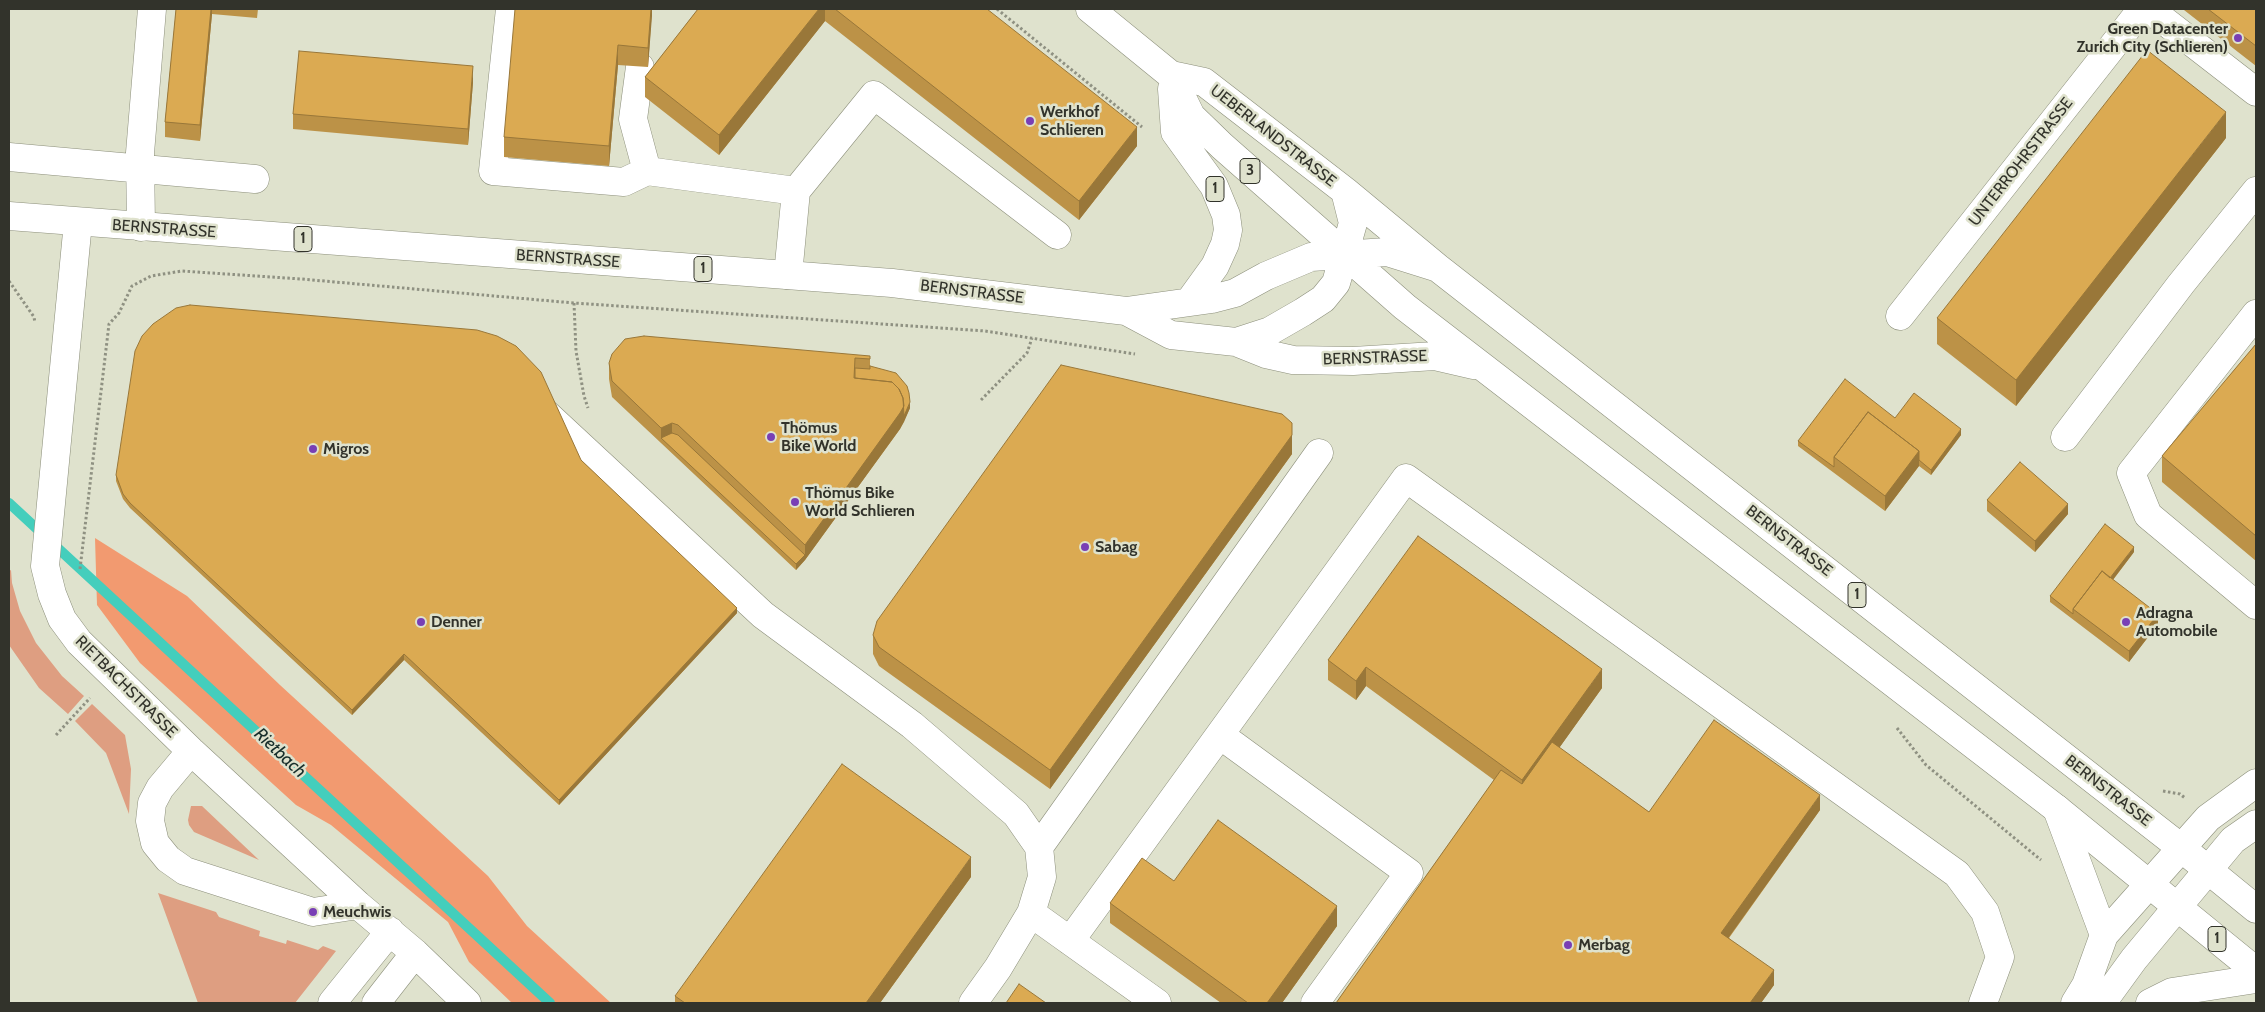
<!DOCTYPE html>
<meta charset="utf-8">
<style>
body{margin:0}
#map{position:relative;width:2265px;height:1012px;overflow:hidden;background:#dfe2cd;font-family:Cabin,sans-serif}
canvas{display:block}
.frame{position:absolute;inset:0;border:10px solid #32332b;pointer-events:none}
</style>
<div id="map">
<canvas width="2265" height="1012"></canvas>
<div class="frame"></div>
</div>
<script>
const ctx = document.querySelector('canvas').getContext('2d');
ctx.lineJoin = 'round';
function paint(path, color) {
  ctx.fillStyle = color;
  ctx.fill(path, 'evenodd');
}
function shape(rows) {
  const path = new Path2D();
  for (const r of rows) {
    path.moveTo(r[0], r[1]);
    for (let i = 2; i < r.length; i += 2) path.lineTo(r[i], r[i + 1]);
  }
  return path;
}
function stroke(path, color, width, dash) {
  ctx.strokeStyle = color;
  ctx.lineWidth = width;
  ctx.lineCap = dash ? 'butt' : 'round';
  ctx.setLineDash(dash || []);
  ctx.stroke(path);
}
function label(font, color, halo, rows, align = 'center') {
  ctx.font = font + ' Cabin,sans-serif';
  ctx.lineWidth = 5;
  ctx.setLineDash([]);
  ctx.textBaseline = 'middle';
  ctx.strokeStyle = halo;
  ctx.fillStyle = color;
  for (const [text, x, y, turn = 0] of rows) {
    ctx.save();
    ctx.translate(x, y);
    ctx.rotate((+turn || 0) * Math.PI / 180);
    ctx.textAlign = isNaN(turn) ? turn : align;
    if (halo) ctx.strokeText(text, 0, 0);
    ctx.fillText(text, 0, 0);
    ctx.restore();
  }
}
paint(shape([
 [11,570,12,583,20,611,36,643,62,676,84,696,68,714,39,688,9,645,9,571],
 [92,704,125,735,131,769,129,814,106,753,75,721],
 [191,806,202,806,259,860,194,832,189,825,188,820],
 [158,893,216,912,219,917,260,931,259,936,286,944,287,940,318,950,323,946,336,951,295,1003,198,1003]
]), '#de9e81');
paint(shape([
 [95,538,187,596,280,685,488,876,527,926,611,1003,512,1003,469,962,448,922,331,825,296,805,140,663,97,605]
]), '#f29a70');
stroke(shape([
 [9,503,550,1003]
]), '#44cebc', 10);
const minor = shape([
 [510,9,493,171,624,182,647,171,796,191,788,275],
 [2149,9,2256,92],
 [640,67,633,119,647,171],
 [9,157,255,179],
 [796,191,874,95,1057,235],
 [78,222,45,566,52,594,62,619,79,642,191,751,358,905,415,953,467,1003],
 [141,227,140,153,152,9],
 [2256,314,2131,473,2148,515,2256,605],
 [1900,316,2142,9],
 [542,410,763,615,912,725,1016,814,1039,847,1042,877,1031,913,998,968,973,1003],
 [2065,437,2181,284,2256,191],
 [1220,735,1409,873,1315,1003],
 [191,751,160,788,152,803,150,821,155,843,168,859,185,871,313,912,358,905],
 [2057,809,2104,935],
 [1039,847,1319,453],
 [1031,913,1157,1003],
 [1070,941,1406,478,1957,874,1985,912,2000,957,1983,1003],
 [332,1003,390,931],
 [376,1003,415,953],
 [2075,1003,2086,985,2104,935,2208,818,2256,783],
 [2102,1003,2134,959,2233,840,2256,824],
 [2150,1003,2172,992,2256,979]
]);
const major = shape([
 [1090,9,1171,75,1191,116,1222,146,1405,307,2057,809,2256,971],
 [1171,75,1204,82,1345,191,1438,268,2180,847,2256,909],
 [1172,89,1175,132,1214,186,1226,215,1228,230,1225,244,1215,266,1189,302],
 [9,216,892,283,1126,311,1212,299,1235,293,1266,276,1311,257,1387,252,1438,268],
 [1126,311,1171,335,1236,342,1266,354,1293,360,1353,361,1435,356,1474,365],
 [1236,342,1270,331,1303,312,1323,299,1336,283,1353,223,1345,191]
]);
stroke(minor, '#8c8f7b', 29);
stroke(major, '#8c8f7b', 29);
stroke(shape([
 [997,9,1142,127],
 [9,281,34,317,35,323],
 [574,303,576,351,584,396,588,408],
 [981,400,1027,353,1032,338],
 [80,569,109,324,119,313,132,286,151,276,182,271,301,279,574,303,985,331,1135,354],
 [1897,728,1926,765,2041,860],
 [56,735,90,698],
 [2163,791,2180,794,2185,798]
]), '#8f9182', 3, [2.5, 2.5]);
stroke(minor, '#fff', 28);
stroke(major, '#fff', 28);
paint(shape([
 [165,9,258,9,257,18,212,14,200,141,165,137,165,122,176,10],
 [652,9,648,67,618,65,609,166,504,157,504,137],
 [698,9,987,9,1137,146,1079,220,825,21,719,155,645,97,645,77],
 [2184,9,2256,9,2256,66,2184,10],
 [473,82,468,145,293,129,293,114],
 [2226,138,2016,406,1937,344,1937,318],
 [2256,344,2256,561,2162,482,2162,456],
 [870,356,870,369,910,408,900,429,805,560,796,570,661,443,612,397,609,379,609,363],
 [1895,418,1961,435,1931,475,1919,466,1885,511,1798,446,1798,441],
 [1292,423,1292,454,1050,789,879,666,873,654,873,635],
 [581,460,737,613,559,805,404,660,352,715,130,508,123,499,116,481,116,475],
 [1987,500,2068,514,2035,552,1987,511],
 [2134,552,2113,580,2158,624,2129,662,2050,602,2050,596],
 [1328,660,1602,688,1559,748,1649,812,1820,810,1729,938,1774,985,1761,1003,1336,1003,1494,780,1366,686,1356,700,1328,680],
 [971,877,880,1003,675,1003,675,996],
 [1174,881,1337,926,1282,1003,1221,1003,1110,923,1110,903]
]), '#bc9247');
paint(shape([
 [211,9,212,9,212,14,200,141,200,125],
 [651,9,652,9,652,16,648,67,648,48],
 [819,9,825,9,825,21,719,155,719,135],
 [618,45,618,65,609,166,609,146],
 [473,66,473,82,468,145,468,129],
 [2226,112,2226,138,2016,406,2016,380],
 [1137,127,1137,146,1079,220,1079,201],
 [910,402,910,408,904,422,904,416],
 [904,406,904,422,900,429,805,560,796,570,796,564,805,555,805,545],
 [672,423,672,438,661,438,661,428],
 [1961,429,1961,435,1931,475,1931,470],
 [1292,435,1292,454,1050,789,1050,770],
 [1919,451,1919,466,1885,511,1885,496],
 [2068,504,2068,514,2035,552,2035,541],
 [2134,547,2134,552,2108,586,2108,581],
 [737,608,737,613,559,805,559,800],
 [2158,614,2158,624,2129,662,2129,651],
 [404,654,404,660,352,715,352,710],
 [1366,667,1366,686,1356,700,1356,681],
 [1602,669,1602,688,1522,800,1522,780],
 [1820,795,1820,810,1721,948,1721,933],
 [971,857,971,877,880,1003,866,1003],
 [1337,906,1337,926,1282,1003,1267,1003],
 [1774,970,1774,985,1761,1003,1750,1003]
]), '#997739');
const building = shape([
 [176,9,211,9,200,125,165,122,176,9],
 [515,9,651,9,648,48,618,45,609,146,504,137,515,9],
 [698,9,819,9,719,135,645,77,698,9],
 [835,9,987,9,1137,127,1079,201,835,9],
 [2208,9,2256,9,2256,46,2208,9],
 [2147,50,2226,112,2016,380,1937,318,2147,50],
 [299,51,473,66,468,129,293,114,299,51],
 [190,305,477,330,497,336,516,346,541,372,581,460,737,608,559,800,404,654,352,710,130,503,123,494,116,475,135,351,142,336,153,324,176,308,190,305],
 [644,336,870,356,870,359,855,358,854,378,892,382,899,389,903,398,904,406,900,413,805,545,678,425,672,423,661,428,612,381,609,363,612,354,625,339,644,336],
 [2256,344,2256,536,2162,456,2256,344],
 [1061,365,1282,414,1292,423,1292,435,1050,770,879,647,873,635,877,621,1061,365],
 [870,366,896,373,907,386,909,393,910,402,904,416,903,398,899,389,892,382,855,378,855,368,870,369,870,366],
 [1845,379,1895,418,1914,393,1961,429,1931,470,1919,460,1919,451,1868,412,1834,457,1834,467,1798,441,1845,379],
 [1868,412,1919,451,1885,496,1834,457,1868,412],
 [672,433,678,435,805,555,796,564,661,438,672,433],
 [2020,462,2068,504,2035,541,1987,500,2020,462],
 [2105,524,2134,547,2110,578,2102,571,2073,609,2073,614,2050,596,2105,524],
 [1418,536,1602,669,1522,780,1366,667,1356,681,1328,660,1418,536],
 [2102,571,2158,614,2129,651,2073,609,2102,571],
 [1714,720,1820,795,1721,933,1774,970,1750,1003,1336,1003,1501,770,1522,784,1552,742,1649,812,1714,720],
 [842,764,971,857,866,1003,685,1003,675,996,842,764],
 [1218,820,1337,906,1267,1003,1248,1003,1110,903,1142,858,1174,881,1218,820],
 [1019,984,1046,1003,1006,1003,1019,984]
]);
paint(building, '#dbaa52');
stroke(building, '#997739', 1);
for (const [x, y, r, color] of [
 [2238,38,5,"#793fb5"],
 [1030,121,5,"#793fb5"],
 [771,437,5,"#793fb5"],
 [313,449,5,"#793fb5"],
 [795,502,5,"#793fb5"],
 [1085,547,5,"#793fb5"],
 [421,622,5,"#793fb5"],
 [2126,622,5,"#793fb5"],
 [313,912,5,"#793fb5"],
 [1568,945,5,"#793fb5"]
]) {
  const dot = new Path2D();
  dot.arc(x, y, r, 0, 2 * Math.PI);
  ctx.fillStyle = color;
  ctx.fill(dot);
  stroke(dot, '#dfe2cd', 2);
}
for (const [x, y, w] of [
 [1250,171,20],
 [1215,189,18],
 [303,239,18],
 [703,269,18],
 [1857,595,18],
 [2217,939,18]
]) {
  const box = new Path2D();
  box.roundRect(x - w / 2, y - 12.5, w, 25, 4);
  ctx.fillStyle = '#dfe2cd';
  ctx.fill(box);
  stroke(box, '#32332b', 1);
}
label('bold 15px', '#32332b', null, [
 ["3",1250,171],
 ["1",1215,189],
 ["1",303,239],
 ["1",703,269],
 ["1",1857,595],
 ["1",2217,939]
]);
label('bold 16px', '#32332b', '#dfe2cd', [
 ["Green Datacenter",2228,29,"right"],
 ["Zurich City (Schlieren)",2228,47,"right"],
 ["Werkhof",1040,112],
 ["Schlieren",1040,130],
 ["Thömus",781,428],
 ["Bike World",781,446],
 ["Migros",323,449],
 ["Thömus Bike",805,493],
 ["World Schlieren",805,511],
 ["Sabag",1095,547],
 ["Adragna",2136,613],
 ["Automobile",2136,631],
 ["Denner",431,622],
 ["Meuchwis",323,912],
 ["Merbag",1578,945]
], 'left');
label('16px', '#32332b', '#dfe2cd', [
 ["UEBERLANDSTRASSE",1273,136,38],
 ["UNTERROHRSTRASSE",2021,162,-52],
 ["BERNSTRASSE",164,229,4],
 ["BERNSTRASSE",568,259,4],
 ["BERNSTRASSE",972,292,7],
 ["BERNSTRASSE",1375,358,-2],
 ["BERNSTRASSE",1789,541,38],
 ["RIETBACHSTRASSE",126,687,45],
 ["BERNSTRASSE",2108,791,38]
]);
label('italic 18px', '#172e2b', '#dfe2cd', [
 ["Rietbach",280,753,43]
]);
</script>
